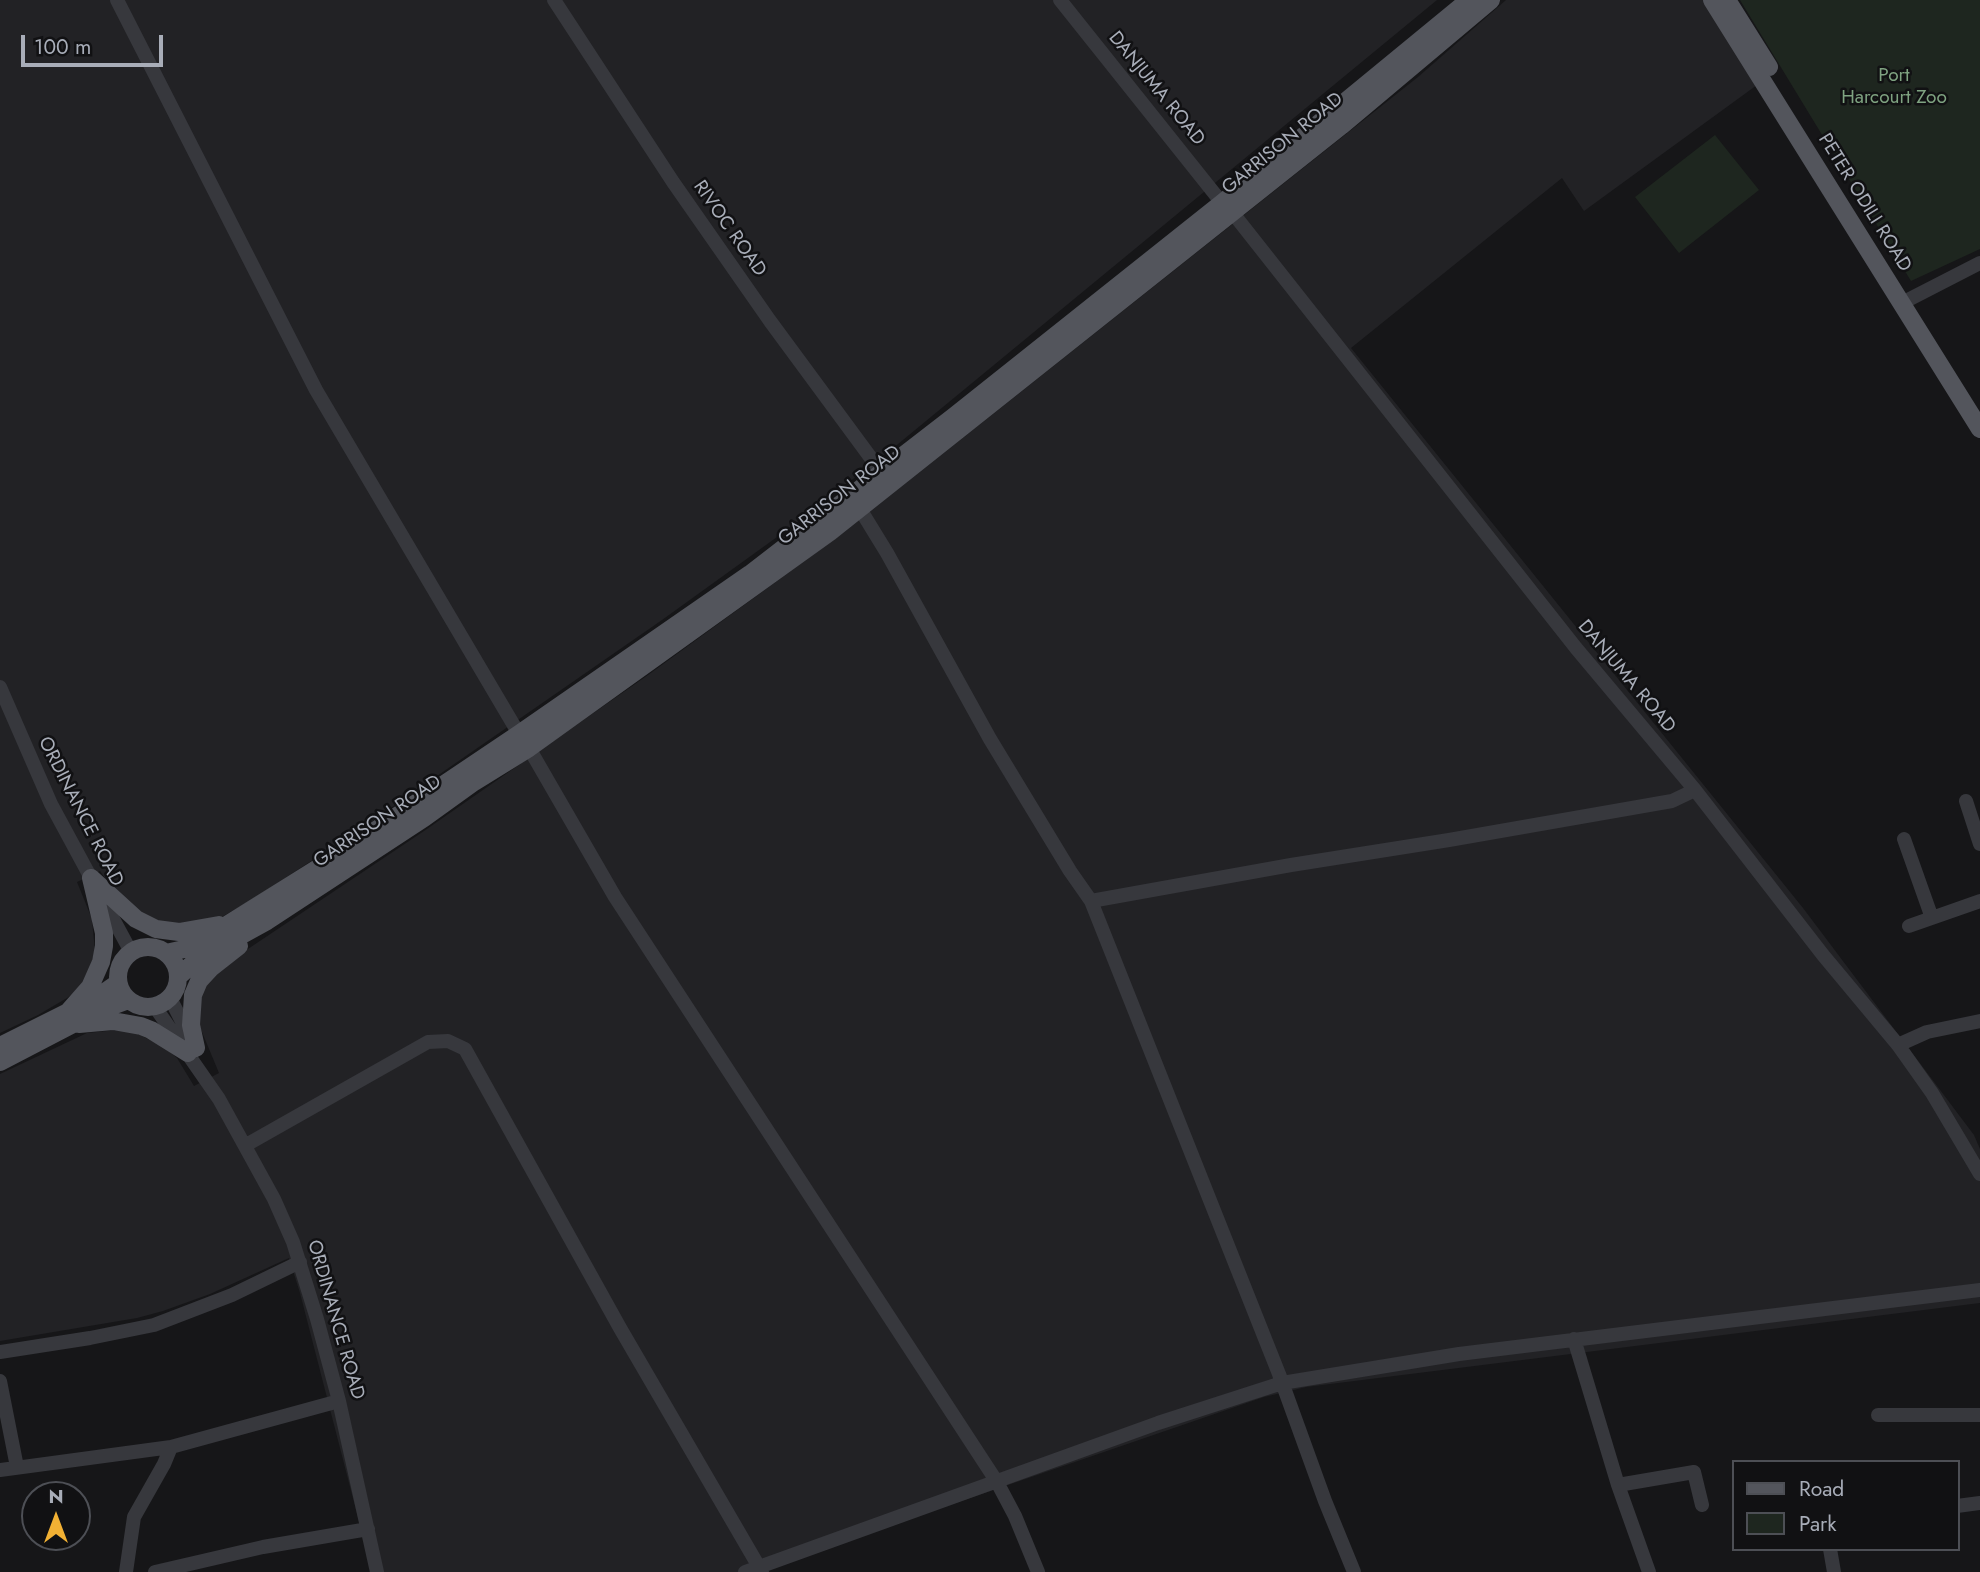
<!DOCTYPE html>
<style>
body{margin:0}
#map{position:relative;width:1980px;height:1572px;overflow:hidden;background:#161618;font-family:Jost,sans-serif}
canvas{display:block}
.legend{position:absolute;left:1732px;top:1460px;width:228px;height:91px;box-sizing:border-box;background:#111113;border:2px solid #4d4f55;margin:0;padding:9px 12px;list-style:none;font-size:21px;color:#a8adb8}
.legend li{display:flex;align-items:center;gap:14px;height:35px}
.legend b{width:35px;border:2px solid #4d4f55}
.north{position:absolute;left:21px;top:1481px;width:70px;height:70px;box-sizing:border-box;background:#111113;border:2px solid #4d4f55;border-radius:50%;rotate:0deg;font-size:19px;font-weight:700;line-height:28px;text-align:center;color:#a8adb8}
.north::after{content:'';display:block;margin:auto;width:24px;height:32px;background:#f2b134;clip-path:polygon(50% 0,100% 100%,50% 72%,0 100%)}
.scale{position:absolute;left:21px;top:35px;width:142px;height:32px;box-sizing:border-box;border:4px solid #a8adb8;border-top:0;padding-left:9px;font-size:21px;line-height:24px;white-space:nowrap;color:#a8adb8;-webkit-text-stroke:5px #111113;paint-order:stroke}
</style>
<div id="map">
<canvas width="1980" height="1572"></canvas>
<ul class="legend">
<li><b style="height:9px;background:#53555c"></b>Road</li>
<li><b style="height:19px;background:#1e261f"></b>Park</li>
</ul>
<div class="north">N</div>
<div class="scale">100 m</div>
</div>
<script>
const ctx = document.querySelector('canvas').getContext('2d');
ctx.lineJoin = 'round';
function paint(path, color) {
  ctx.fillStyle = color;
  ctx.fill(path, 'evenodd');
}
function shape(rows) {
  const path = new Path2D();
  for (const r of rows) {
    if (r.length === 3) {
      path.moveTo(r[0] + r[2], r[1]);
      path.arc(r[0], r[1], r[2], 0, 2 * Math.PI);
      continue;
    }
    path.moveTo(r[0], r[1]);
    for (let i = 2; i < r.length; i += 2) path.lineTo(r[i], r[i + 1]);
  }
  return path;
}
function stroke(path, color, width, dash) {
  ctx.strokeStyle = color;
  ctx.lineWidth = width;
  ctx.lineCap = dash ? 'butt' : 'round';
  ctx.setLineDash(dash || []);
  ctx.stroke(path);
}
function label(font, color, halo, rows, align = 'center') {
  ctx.font = font + ' Jost,sans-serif';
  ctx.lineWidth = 5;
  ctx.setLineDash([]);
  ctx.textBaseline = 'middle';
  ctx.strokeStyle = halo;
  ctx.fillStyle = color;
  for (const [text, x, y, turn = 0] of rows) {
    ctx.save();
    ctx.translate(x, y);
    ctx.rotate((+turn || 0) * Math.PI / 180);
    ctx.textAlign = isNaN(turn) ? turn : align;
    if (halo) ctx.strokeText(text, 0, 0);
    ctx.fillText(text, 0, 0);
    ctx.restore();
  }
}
paint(shape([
 [0,0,1437,0,892,449,784,532,662,620,362,828,248,902,220,918,182,927,143,917,115,892,100,871,77,882,92,919,93,931,95,950,87,977,76,991,67,998,38,1015,0,1033],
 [1506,0,1704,0,1757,85,1584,211,1562,178,1351,348,1803,908,1974,1135,1980,1149,1980,1303,1306,1387,1264,1397,755,1572,372,1572,300,1293,289,1258,210,1294,163,1311,137,1318,0,1341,0,1074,87,1033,117,1030,136,1033,166,1048,177,1058,194,1086,219,1073,197,1020,202,990,210,978,233,959,424,831,648,675,843,533,1418,77]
]), '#222225');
paint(shape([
 [1740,0,1980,0,1980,249,1911,281],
 [1715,135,1759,190,1679,253,1635,197]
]), '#1e261f');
stroke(shape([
 [117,0,316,390,519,734],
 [554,0,673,182,770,321,882,473],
 [1060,0,1222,203],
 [1232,212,1576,648,1695,790,1823,955,1898,1045,1932,1093,1980,1174],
 [1902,303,1980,263],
 [860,509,887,553,990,739,1070,871,1091,901,1279,1374,1325,1501,1354,1572],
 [0,687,51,804,131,952],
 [529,748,615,897,997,1482,1015,1516,1038,1572],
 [1966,801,1980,844],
 [1904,839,1932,918],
 [1091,901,1291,865,1449,840,1672,801,1695,790],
 [1909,926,1980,901],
 [170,998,191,1039],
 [155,1007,219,1099,274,1199,293,1242,317,1319,339,1401,377,1572],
 [1898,1045,1927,1032,1980,1021],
 [246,1145,428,1042,448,1041,465,1049,620,1328,762,1572],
 [1574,1339,1618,1485,1649,1572],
 [0,1352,90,1338,154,1325,232,1295,300,1262],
 [0,1381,17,1467],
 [1878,1415,1980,1415],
 [0,1470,171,1447,339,1401],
 [1618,1485,1694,1472,1702,1505],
 [1957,1506,1980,1503],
 [1830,1549,1834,1572],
 [126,1572,134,1517,164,1464,171,1447],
 [155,1572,263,1547,368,1529],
 [745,1572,1158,1423,1282,1383,1459,1354,1980,1290]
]), '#37383d', 14);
stroke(shape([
 [1712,0,1980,429],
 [1727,0,1769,67],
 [91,878,136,919,156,929,179,932,219,925],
 [148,977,30],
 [166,953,184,949,203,940,339,855,519,734,750,574,953,417,1222,203,1469,0],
 [179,976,198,959,267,921,424,818,474,782,529,748,830,532,1341,126,1491,0],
 [68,1012,90,987,101,962,104,946,104,933,91,878],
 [79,1024,113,1021,141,1026,151,1030,188,1053],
 [0,1046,68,1012,105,992,118,983],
 [196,1048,191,1025,193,995,199,981,211,968,239,946],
 [0,1062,96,1012,128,1000]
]), '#53555c', 18);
label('19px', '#7fa381', '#111113', [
 ["Port",1894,76],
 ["Harcourt Zoo",1894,98]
]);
label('19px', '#a8adb8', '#111113', [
 ["DANJUMA ROAD",1156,89,51],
 ["GARRISON ROAD",1283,144,-39],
 ["PETER ODILI ROAD",1864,203,58],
 ["RIVOC ROAD",729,229,55],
 ["GARRISON ROAD",840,496,-38],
 ["DANJUMA ROAD",1626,677,50],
 ["ORDINANCE ROAD",80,812,63],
 ["GARRISON ROAD",378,822,-34],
 ["ORDINANCE ROAD",335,1320,74]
]);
</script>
